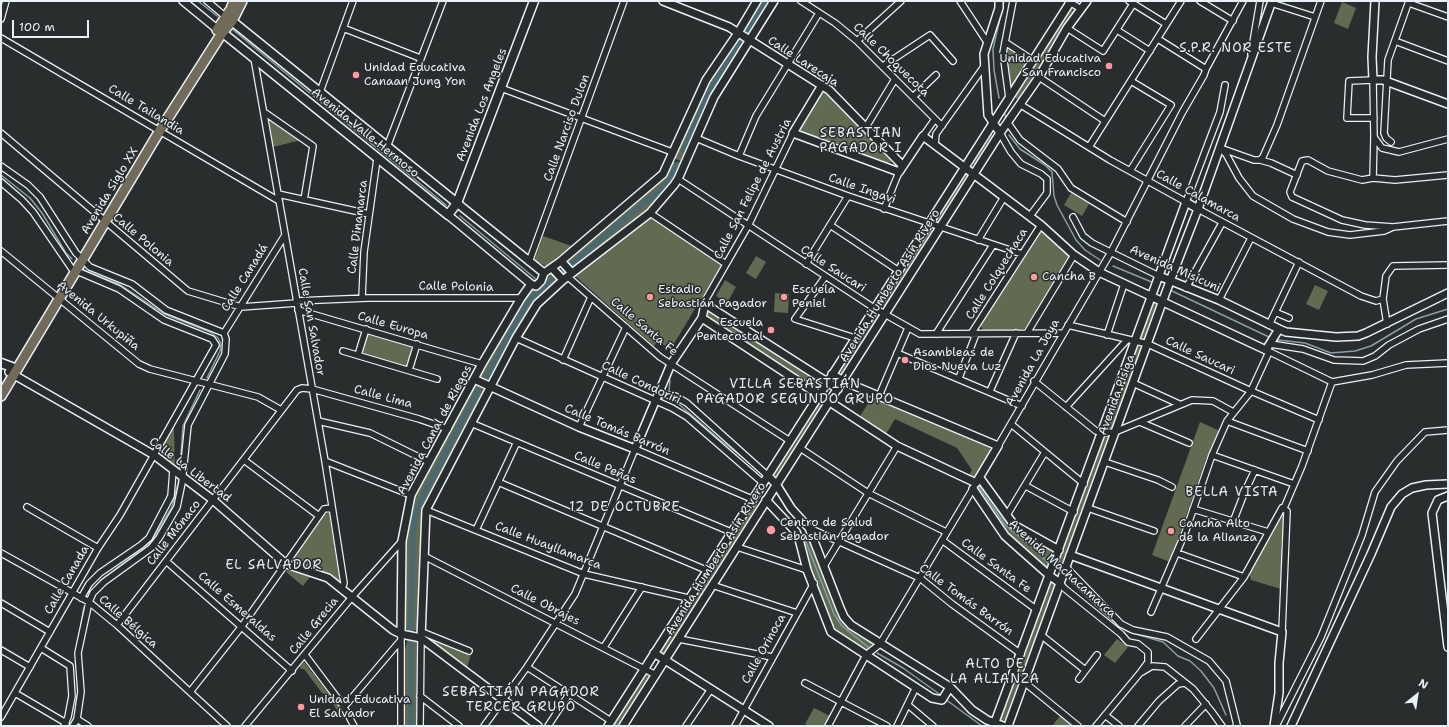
<!DOCTYPE html>
<meta charset="utf-8">
<style>
body{margin:0}
#map{position:relative;width:1449px;height:727px;overflow:hidden;background:#2a2d2e;font-family:"Shantell Sans",sans-serif}
canvas{display:block}
.frame{position:absolute;inset:0;border:2px solid #e8f1f8;pointer-events:none}
.north{position:absolute;left:1397px;top:675px;width:40px;height:40px;-webkit-text-stroke:3px #2a2d2e;paint-order:stroke;rotate:30deg;font-size:11px;font-weight:700;line-height:16px;text-align:center;color:#e8f1f8}
.north::after{content:'';display:block;margin:auto;width:14px;height:18px;background:#e8f1f8;clip-path:polygon(50% 0,100% 100%,50% 72%,0 100%)}
.scale{position:absolute;left:12px;top:20px;width:77px;height:18px;box-sizing:border-box;border:2px solid #e8f1f8;border-top:0;padding-left:5px;font-size:12px;line-height:14px;white-space:nowrap;color:#e8f1f8;-webkit-text-stroke:3px #2a2d2e;paint-order:stroke}
</style>
<div id="map">
<canvas width="1449" height="727"></canvas>
<div class="frame"></div>
<div class="north">N</div>
<div class="scale">100 m</div>
</div>
<script>
const ctx = document.querySelector('canvas').getContext('2d');
ctx.lineJoin = 'round';
function paint(path, color) {
  ctx.fillStyle = color;
  ctx.fill(path, 'evenodd');
}
function shape(rows) {
  const path = new Path2D();
  for (const r of rows) {
    path.moveTo(r[0], r[1]);
    for (let i = 2; i < r.length; i += 2) path.lineTo(r[i], r[i + 1]);
  }
  return path;
}
function stroke(path, color, width, dash) {
  ctx.strokeStyle = color;
  ctx.lineWidth = width;
  ctx.lineCap = dash ? 'butt' : 'round';
  ctx.setLineDash(dash || []);
  ctx.stroke(path);
}
function label(font, color, halo, rows, align = 'center') {
  ctx.font = font + ' "Shantell Sans",sans-serif';
  ctx.lineWidth = 3;
  ctx.setLineDash([]);
  ctx.textBaseline = 'middle';
  ctx.strokeStyle = halo;
  ctx.fillStyle = color;
  for (const [text, x, y, turn = 0] of rows) {
    ctx.save();
    ctx.translate(x, y);
    ctx.rotate((+turn || 0) * Math.PI / 180);
    ctx.textAlign = isNaN(turn) ? turn : align;
    if (halo) ctx.strokeText(text, 0, 0);
    ctx.fillText(text, 0, 0);
    ctx.restore();
  }
}
paint(shape([
 [759,1,771,1,749,36,741,32],
 [1342,2,1356,8,1348,29,1334,23],
 [1071,9,1074,10,1074,13,1020,98,1016,99,1016,94],
 [737,38,745,43,683,162,673,158,708,81],
 [1007,47,1029,60,1010,89,1004,56],
 [824,90,892,159,891,162,887,163,799,131,822,91],
 [269,118,301,140,273,147],
 [991,133,994,137,977,163,974,165,972,161],
 [672,161,682,166,669,187,646,211,573,270,565,262,662,180],
 [966,172,969,175,940,222,936,223,934,221],
 [1071,193,1089,204,1082,216,1064,205],
 [650,216,722,264,672,347,668,348,658,341,654,346,575,276],
 [930,228,934,231,886,306,884,306,882,302],
 [1040,229,1071,257,1026,328,1021,330,983,330,980,324],
 [543,236,572,246,546,266,536,261,535,258],
 [756,256,766,262,756,279,746,273],
 [553,273,560,281,532,306,488,383,479,379,521,304,530,291],
 [725,280,736,287,727,303,716,296],
 [1315,285,1328,291,1319,310,1306,304],
 [775,293,789,294,788,313,774,312],
 [1155,301,1158,303,1145,341,1140,340,1153,302],
 [707,312,711,312,819,381,820,386,815,387,707,317,706,315],
 [876,313,879,314,879,318,843,373,839,374,837,372],
 [367,332,414,346,408,367,361,354],
 [1138,346,1143,348,1113,429,1108,430,1107,426],
 [476,384,485,389,427,502,418,630,409,631,405,628,406,539,413,499],
 [872,397,989,446,991,451,977,477,973,478,969,475,972,470,957,448,895,419,886,434,859,418],
 [820,399,824,402,823,404,777,476,773,477,772,475],
 [1200,422,1220,431,1206,459,1170,562,1152,555],
 [173,427,174,428,175,466,159,452],
 [1105,435,1110,437,1060,573,1056,567],
 [978,484,981,485,1010,525,1053,550,1054,552,1047,569,1015,542,1001,527,976,487],
 [757,504,758,507,665,655,660,651,753,505],
 [1282,510,1285,514,1281,546,1283,549,1281,589,1251,580,1249,572],
 [329,513,340,580,339,582,292,562,293,558,325,514],
 [806,533,809,534,850,627,874,644,871,648,865,651,833,630,817,586,811,573,801,538],
 [288,570,310,577,303,586,286,572],
 [1052,579,1057,582,1024,674,1020,674,1018,670],
 [408,639,415,639,418,642,417,726,404,726,405,649],
 [431,639,471,654,467,668,431,642],
 [1117,639,1128,647,1115,663,1104,655],
 [304,662,345,715,343,719,327,695,322,693,304,669,301,669,300,666],
 [646,673,649,674,650,678,619,726,612,726],
 [1014,679,1018,683,1006,719,1002,721,999,718],
 [814,708,830,716,825,726,810,726,805,724],
 [1060,716,1062,716,1074,726,1052,726]
]), '#606b51');
stroke(shape([
 [198,1,217,16],
 [232,29,446,205],
 [999,98,994,70,993,49,1004,1],
 [1005,114,1006,120],
 [1009,135,1020,149,1045,165,1052,172,1054,196,1057,205,1076,240,1085,250,1100,260],
 [1,175,30,198,42,213,66,253,72,259],
 [460,216,537,280],
 [1113,266,1154,283],
 [84,270,119,284,164,314,210,332,218,338,221,344,220,351,207,378],
 [1172,291,1269,337],
 [1278,340,1305,343,1331,353,1355,351,1371,346,1416,319,1448,309],
 [669,391,670,380],
 [674,400,719,439,756,468],
 [180,469,183,426,200,390],
 [979,487,1005,525,1035,549,1048,563],
 [804,537,834,614,842,626,868,647],
 [1069,580,1119,627,1129,632,1163,642,1178,656,1190,661,1201,671,1214,688,1226,715],
 [94,588,101,580,151,542,172,507,179,479],
 [77,647,84,607],
 [877,653,903,668,942,696],
 [945,699,982,726],
 [70,726,74,719,78,691,76,655]
]), '#8a9ea6', 1.5);
stroke(shape([
 [748,31,766,1],
 [684,150,710,91,740,43],
 [486,378,525,307,532,298,640,206,660,191,670,180,678,164],
 [411,630,413,530,416,512,421,500,478,391],
 [411,726,411,641]
]), '#4b6770', 5.5);
const minor = shape([
 [207,1,226,17],
 [801,1,835,23,857,41,942,126],
 [960,1,987,42],
 [1068,1,1081,9],
 [1129,1,1166,24],
 [1200,1,1233,21],
 [1271,3,1315,17],
 [1409,3,1448,17],
 [1,19,6,1],
 [343,28,420,58],
 [1067,28,1103,51,1133,4],
 [1117,30,1150,51],
 [1,38,279,201],
 [1158,39,1206,69],
 [857,41,901,1],
 [1395,41,1448,61],
 [1005,42,1034,61],
 [1251,54,1260,1],
 [254,58,325,461,344,583,342,589],
 [883,66,930,35,953,61],
 [1039,77,1105,121],
 [501,88,672,152],
 [320,92,353,1],
 [913,97,936,75],
 [1009,98,1003,53,1013,1],
 [1021,105,1110,160,1186,202,1220,112,1225,85],
 [264,112,313,146,304,200],
 [1008,123,1020,140,1058,169,1071,188,1127,222],
 [866,127,895,79],
 [1,133,188,291,241,307,297,303],
 [1000,133,1011,152,1021,164,1041,174,1047,179,1047,193,1030,216],
 [923,136,935,119],
 [1374,137,1382,148,1399,152,1448,139],
 [696,138,739,156,848,196,1022,254],
 [1391,142,1386,138,1384,133,1388,60,1409,1],
 [935,144,936,134,985,65],
 [387,147,443,1],
 [1089,147,1181,1],
 [1220,148,1226,154,1239,178,1253,196,1293,219,1328,232,1350,235,1384,231,1393,227,1448,221],
 [1223,149,1254,160,1260,160,1263,157,1277,125,1321,1],
 [739,156,756,116,819,13],
 [1260,160,1271,163,1297,175],
 [1,166,28,185,40,197,76,253,90,267,132,284,166,310,224,333,226,339,225,354,188,425,182,483,177,507,159,538,151,548,104,582,93,593,89,602,78,653,81,692,77,719,73,726],
 [1130,171,1171,105,1131,81],
 [1373,178,1374,137,1373,80,1349,81,1347,118,1374,118],
 [678,179,874,308,920,334,1063,333],
 [1,182,22,200,33,212,72,269,119,289,164,320,212,339,216,345,120,515,98,548,1,717],
 [278,194,369,214],
 [884,209,899,172],
 [1198,209,1361,296,1376,301,1383,299],
 [650,213,726,264],
 [1073,217,1083,236,1092,243,1159,276],
 [830,225,899,271],
 [1393,227,1365,225,1342,220,1292,197,1290,192,1302,161,1308,160,1328,171,1362,180,1373,178,1395,180,1448,175],
 [978,240,1004,197],
 [1,251,139,364,150,369,258,397,281,410],
 [529,262,624,1],
 [806,264,848,196],
 [568,277,660,357,790,441],
 [825,277,795,319,855,338],
 [1186,288,1222,223],
 [362,298,364,252,377,159],
 [1219,300,1251,238],
 [296,301,368,298,521,298],
 [705,304,706,299,748,226,793,133],
 [298,310,482,364],
 [1275,312,1289,318],
 [1387,324,1383,299,1386,276,1393,266,1448,265],
 [1068,325,1148,344,1251,391,1319,420],
 [1269,325,1299,262],
 [224,333,285,235],
 [1027,333,1074,255],
 [936,334,993,245],
 [971,334,1041,225],
 [1107,335,1124,284],
 [516,338,672,408,687,417,763,483],
 [1270,344,1303,349,1334,360,1363,361,1375,356,1389,345,1419,329,1448,319],
 [1266,350,1332,382,1372,375,1406,365,1448,363],
 [343,351,437,379],
 [897,353,1022,406],
 [358,355,366,329],
 [563,360,591,297],
 [409,370,417,344],
 [959,378,976,334],
 [1034,381,1096,431,1102,433,1115,432,1192,400,1213,401,1233,412],
 [1133,383,1179,404],
 [990,391,1016,333],
 [660,394,675,396,687,403,767,475],
 [879,396,908,328],
 [1066,407,1127,340],
 [318,421,370,433,429,462],
 [1227,421,1308,451],
 [1140,422,1189,443],
 [471,423,731,532],
 [1011,424,1084,484],
 [579,427,626,327],
 [998,446,1111,252,1182,113,1204,75,1206,69,1243,1],
 [800,448,868,493,946,532],
 [1212,455,1294,484],
 [244,460,319,516],
 [325,461,411,495],
 [1105,462,1158,480,1172,487],
 [498,482,706,570],
 [1026,486,1074,512],
 [27,507,98,548],
 [1088,508,1154,531],
 [1284,508,1302,466,1332,382],
 [1193,509,1268,532],
 [426,510,584,574,688,598],
 [1007,515,1045,452],
 [1233,522,1245,491,1255,470],
 [809,528,920,578,952,604,1021,654],
 [476,530,517,442],
 [942,540,1037,610],
 [737,547,807,570],
 [1,553,89,602,117,625,227,726],
 [1177,553,1244,577],
 [424,556,656,675],
 [166,561,292,671],
 [824,566,897,446],
 [1066,567,1121,624,1133,630,1167,637,1209,661,1226,681,1237,725,1236,726],
 [1060,583,1064,588,1121,634,1128,642,1138,644,1148,652,1148,662,1140,673,1096,726],
 [712,585,797,613],
 [81,598,89,584,100,573,141,545,149,538,171,496,173,470],
 [1,603,50,632],
 [1151,612,1185,533,1212,455,1227,421,1251,391,1269,352],
 [117,625,297,390,302,388,312,389,419,419,448,429],
 [422,632,469,651],
 [401,634,401,726],
 [1041,635,1085,670],
 [679,639,772,657],
 [1196,639,1244,577,1282,508,1287,511,1282,632],
 [604,647,642,587],
 [41,648,70,666,72,696,68,717,64,726],
 [1,650,30,667],
 [305,655,344,707,354,726],
 [527,667,611,721],
 [1142,672,1152,666,1165,667,1193,689,1212,712,1222,726],
 [1013,673,1078,726],
 [1079,679,1097,655],
 [805,683,887,726],
 [190,692,242,626,324,509,332,508],
 [15,693,66,723],
 [420,696,459,726],
 [908,705,933,726],
 [344,707,401,640],
 [1105,715,1119,726],
 [77,719,88,726],
 [245,726,352,597,402,541],
 [420,726,421,638],
 [484,726,527,667,575,594,635,449,752,499],
 [548,726,569,694],
 [686,726,711,689],
 [735,726,814,583],
 [828,726,866,655,880,644,974,487],
 [897,726,916,687],
 [1138,726,1159,701,1178,684,1185,683],
 [1185,726,1206,704],
 [1276,726,1321,637,1362,535,1375,492,1397,461,1425,432,1448,430]
]);
const tertiary = shape([
 [183,1,217,29],
 [663,1,729,27,829,90,903,166],
 [999,1,999,8,984,54,988,115,1000,133],
 [1375,1,1372,57,1373,80,1383,80,1448,104],
 [822,85,793,133,899,172,923,136,1041,225,1074,255,1099,272,1266,350,1279,329],
 [457,203,544,273],
 [448,215,531,284],
 [561,261,572,273],
 [552,268,563,280],
 [1159,276,1219,300,1279,329,1286,332,1336,337,1358,336,1366,333,1448,293],
 [531,284,536,286,541,281,544,273,561,261,663,174,706,80,738,33,757,1],
 [702,318,897,446,976,483,998,446,843,381,832,374],
 [9,372,154,455,213,500,286,564,328,578,393,630,401,634,421,638,538,726],
 [474,379,579,427,635,449,671,364,702,318,705,304,838,389],
 [767,475,776,484,791,508,809,528,840,608,844,617,851,625,950,687,972,710,987,720,1003,726],
 [980,478,1014,525,1059,550],
 [973,489,1005,536,1050,576,1060,583],
 [1448,496,1438,500,1432,513,1448,647],
 [766,500,796,532,799,539,807,570,831,632,932,698,942,700,950,687],
 [1070,555,1282,632,1279,663,1279,693,1274,726],
 [401,634,402,541,411,495,482,364,521,298,531,284],
 [421,638,426,510,516,338,537,304,563,280,650,213,674,185,678,179,714,97,774,1],
 [654,653,769,726],
 [995,722,1186,202,1198,209],
 [608,726,1071,1],
 [623,726,1000,133,1039,77,1067,28,1087,1],
 [1008,726,1170,281,1198,209,1272,1],
 [1291,726,1371,554,1391,507,1402,494,1412,488,1426,485,1448,484]
]);
const secondary = shape([
 [227,17,457,203],
 [218,29,448,215,457,203,534,1],
 [1,363,17,369]
]);
const trunk = shape([
 [217,30,231,9,234,1],
 [1,396,159,132,222,33,232,21,242,1]
]);
stroke(minor, '#e8f1f8', 8);
stroke(tertiary, '#e8f1f8', 10);
stroke(secondary, '#e8f1f8', 11);
stroke(trunk, '#e8f1f8', 12);
stroke(minor, '#2a2d2e', 5.5);
stroke(tertiary, '#2a2d2e', 7);
stroke(secondary, '#2a2d2e', 8);
stroke(trunk, '#726b5a', 9);
for (const [x, y, r, color] of [
 [1109,66,4,"#ff9aa2"],
 [356,75,4,"#ff9aa2"],
 [1034,277,4,"#ff9aa2"],
 [650,297,4,"#ff9aa2"],
 [784,297,4,"#ff9aa2"],
 [771,330,4,"#ff9aa2"],
 [905,360,4,"#ff9aa2"],
 [771,530,5,"#ff9aa2"],
 [1171,531,4,"#ff9aa2"],
 [301,707,4,"#ff9aa2"]
]) {
  const dot = new Path2D();
  dot.arc(x, y, r, 0, 2 * Math.PI);
  ctx.fillStyle = color;
  ctx.fill(dot);
  stroke(dot, '#2a2d2e', 1.5);
}
label('12px', '#e8f1f8', '#2a2d2e', [
 ["Unidad Educativa",1101,59,"right"],
 ["San Francisco",1101,73,"right"],
 ["Unidad Educativa",364,68],
 ["Canaan Jung Yon",364,82],
 ["Cancha B",1042,277],
 ["Estadio",658,290],
 ["Sebastián Pagador",658,304],
 ["Escuela",792,290],
 ["Peniel",792,304],
 ["Escuela",763,323,"right"],
 ["Pentecostal",763,337,"right"],
 ["Asambleas de",913,353],
 ["Dios Nueva Luz",913,367],
 ["Centro de Salud",780,523],
 ["Sebastián Pagador",780,537],
 ["Cancha Alto",1179,524],
 ["de la Alianza",1179,538],
 ["Unidad Educativa",309,700],
 ["El Salvador",309,714]
], 'left');
label('12px', '#e8f1f8', '#2a2d2e', [
 ["Calle Choquecota",891,60,44],
 ["Calle Larecaja",803,62,33],
 ["Avenida Los Angeles",482,105,-69],
 ["Calle Tailandia",146,110,31],
 ["Calle Narciso Dulon",567,128,-70],
 ["Avenida Valle Hermoso",365,133,39],
 ["Calle San Felipe de Austria",753,189,-63],
 ["Calle Ingavi",862,189,19],
 ["Avenida Siglo XX",110,191,-59],
 ["Calle Calamarca",1198,196,29],
 ["Calle Dinamarca",358,227,-83],
 ["Calle Polonia",143,240,40],
 ["Calle Saucari",833,269,33],
 ["Avenida Misicuni",1175,269,24],
 ["Calle Colquechaca",997,274,-58],
 ["Calle Canadá",245,278,-58],
 ["Avenida Humberto Asín Rivero",890,286,-58],
 ["Calle Polonia",456,287,1],
 ["Avenida Urkupiña",98,316,39],
 ["Calle San Salvador",311,322,80],
 ["Calle Europa",393,326,16],
 ["Calle Santa Fe",644,327,40],
 ["Calle Saucari",1200,356,25],
 ["Avenida La Joya",1033,363,-61],
 ["Calle Condoriri",641,383,25],
 ["Avenida Pisiga",1117,395,-70],
 ["Calle Lima",383,397,15],
 ["Avenida Canal de Riegos",435,430,-62],
 ["Calle Tomás Barrón",617,430,23],
 ["Calle Peñas",605,468,23],
 ["Calle La Libertad",190,470,37],
 ["Calle Mónaco",174,533,-52],
 ["Calle Huayllamarca",548,546,21],
 ["Avenida Humberto Asín Rivero",716,559,-58],
 ["Calle Santa Fe",996,566,36],
 ["Avenida Machacamarca",1062,569,42],
 ["Calle Canada",67,580,-60],
 ["Calle Tomás Barrón",966,600,36],
 ["Calle Obrajes",545,605,27],
 ["Calle Esmeraldas",237,607,41],
 ["Calle Bélgica",128,622,41],
 ["Calle Grecia",314,626,-51],
 ["Calle Orinoca",764,649,-61]
]);
ctx.letterSpacing = '1px';
label('13px', '#e8f1f8', '#2a2d2e', [
 ["S.P.R. NOR ESTE",1236,49],
 ["SEBASTIAN",861,134],
 ["PAGADOR I",861,149],
 ["VILLA SEBASTIÁN",795,385],
 ["PAGADOR SEGUNDO GRUPO",795,400],
 ["BELLA VISTA",1232,493],
 ["12 DE OCTUBRE",625,508],
 ["EL SALVADOR",274,566],
 ["ALTO DE",995,665],
 ["LA ALIANZA",995,680],
 ["SEBASTIÁN PAGADOR",521,693],
 ["TERCER GRUPO",521,708]
]);
ctx.letterSpacing = '0px';
</script>
